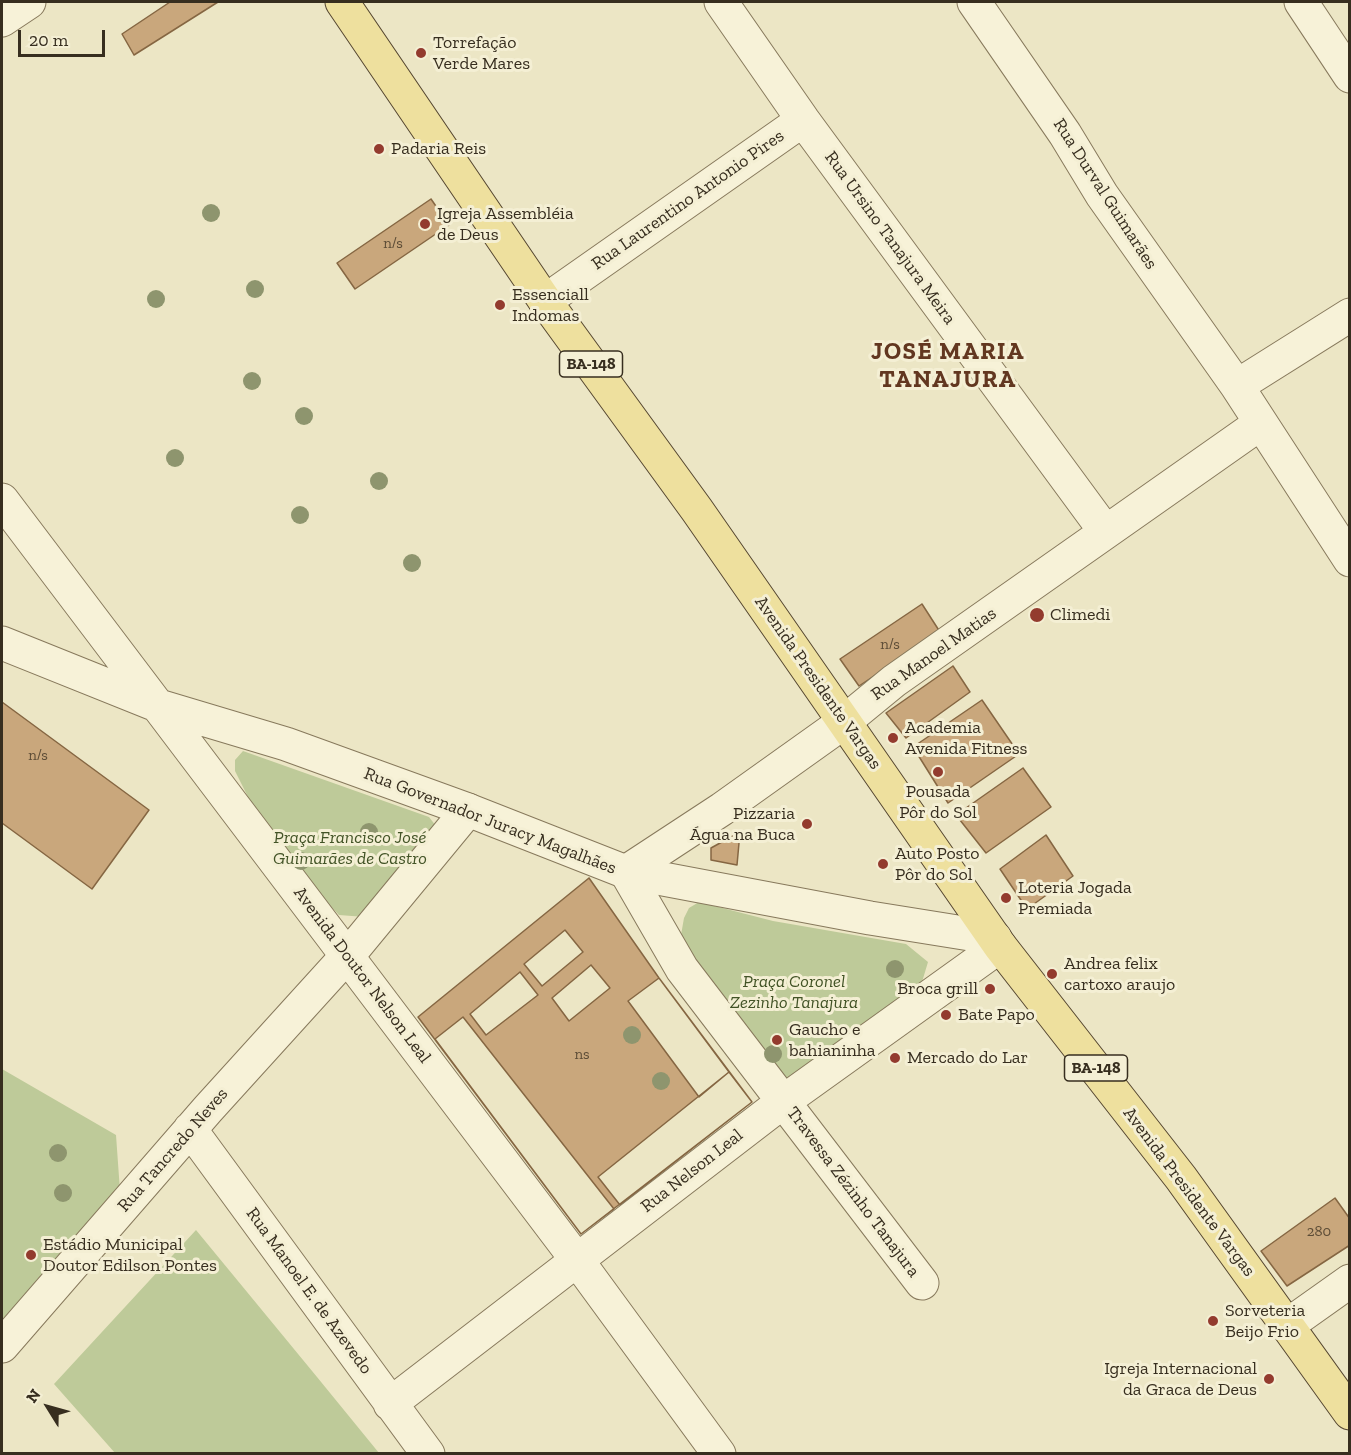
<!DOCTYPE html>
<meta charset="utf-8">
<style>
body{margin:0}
#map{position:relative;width:1351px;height:1455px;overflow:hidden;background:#ece6c5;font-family:"Zilla Slab",serif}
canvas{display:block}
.frame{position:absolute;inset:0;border:3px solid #372e1f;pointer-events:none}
.north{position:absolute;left:18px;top:1377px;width:60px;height:60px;-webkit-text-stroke:4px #f4efd4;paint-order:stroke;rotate:307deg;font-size:16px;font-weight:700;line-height:24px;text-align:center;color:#372e1f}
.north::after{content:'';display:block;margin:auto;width:21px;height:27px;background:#372e1f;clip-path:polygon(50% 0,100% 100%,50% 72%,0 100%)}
.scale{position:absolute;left:18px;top:30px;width:87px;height:27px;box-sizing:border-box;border:3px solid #372e1f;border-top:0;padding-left:8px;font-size:18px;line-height:21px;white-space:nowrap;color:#372e1f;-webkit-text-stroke:4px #f4efd4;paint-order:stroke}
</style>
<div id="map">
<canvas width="1351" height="1455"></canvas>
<div class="frame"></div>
<div class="north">N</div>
<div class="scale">20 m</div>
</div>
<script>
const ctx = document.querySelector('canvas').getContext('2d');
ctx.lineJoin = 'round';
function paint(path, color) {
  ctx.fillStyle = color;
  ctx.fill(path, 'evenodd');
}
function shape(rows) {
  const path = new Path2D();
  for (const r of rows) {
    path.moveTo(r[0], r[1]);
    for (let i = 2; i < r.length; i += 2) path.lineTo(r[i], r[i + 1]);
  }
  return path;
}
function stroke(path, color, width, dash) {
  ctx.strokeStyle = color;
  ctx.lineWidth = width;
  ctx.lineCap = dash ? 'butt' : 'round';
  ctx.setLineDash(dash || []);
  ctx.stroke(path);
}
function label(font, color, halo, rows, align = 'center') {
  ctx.font = font + ' "Zilla Slab",serif';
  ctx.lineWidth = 6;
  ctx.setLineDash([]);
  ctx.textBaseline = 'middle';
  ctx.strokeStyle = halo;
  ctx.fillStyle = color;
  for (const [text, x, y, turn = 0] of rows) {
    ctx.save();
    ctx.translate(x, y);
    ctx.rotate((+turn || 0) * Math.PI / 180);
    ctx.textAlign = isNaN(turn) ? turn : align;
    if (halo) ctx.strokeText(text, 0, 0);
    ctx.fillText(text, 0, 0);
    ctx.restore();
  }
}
paint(shape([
 [243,751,429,817,436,826,365,917,339,915,292,866,255,811,235,771,235,760],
 [699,902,773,921,906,944,928,962,922,982,788,1080,774,1073,712,991,681,935,684,918,689,908],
 [2,1069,116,1135,120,1191,2,1320],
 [196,1230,317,1377,379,1453,115,1453,54,1384]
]), '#beca99');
const building = shape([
 [170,2,218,2,134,55,122,34,170,2],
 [431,199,449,225,355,289,337,263,431,199],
 [922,604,940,632,859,686,840,659,922,604],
 [953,666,970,692,906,738,886,713,953,666],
 [982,700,1019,754,948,803,913,747,982,700],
 [2,702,149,810,92,889,2,823,2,702],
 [1023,768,1051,807,986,853,956,815,1023,768],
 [740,832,737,865,711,860,711,848,740,832],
 [1046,835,1073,876,1027,909,1000,869,1046,835],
 [589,878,659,978,752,1102,581,1234,418,1017,589,878],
 [565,930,583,952,542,986,524,964,565,930],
 [591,965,610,988,569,1021,552,998,591,965],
 [520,972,538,995,486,1035,470,1014,520,972],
 [659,978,729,1072,699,1097,628,1001,659,978],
 [463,1017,614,1209,581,1234,435,1039,463,1017],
 [729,1072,752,1102,620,1205,598,1177,729,1072],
 [1335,1198,1350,1219,1350,1245,1287,1286,1261,1251,1335,1198]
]);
paint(building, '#c9a77c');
stroke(building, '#856642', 1.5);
const minor = shape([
 [721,2,803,120,1105,531],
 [974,2,1065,134,1102,195,1237,386,1350,560],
 [1301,2,1350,76],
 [2,20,29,2],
 [545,301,803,120],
 [1237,386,1350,315],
 [190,1129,428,1454],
 [922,1283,682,969,626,872,722,809,844,722,894,681,1261,423],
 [1288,1325,1350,1281],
 [2,1346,208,1109,355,947,468,810],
 [390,1404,784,1101,1000,946]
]);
const tertiary = shape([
 [2,500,577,1260,719,1454],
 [2,643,159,706,286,744,468,810,626,872,870,918,995,938]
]);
const primary = shape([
 [342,2,545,301,697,510,1000,946,1181,1178,1350,1413]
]);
stroke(minor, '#87795c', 35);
stroke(tertiary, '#87795c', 35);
stroke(primary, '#554630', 35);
stroke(minor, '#f7f2d8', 33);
stroke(tertiary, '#f7f2d8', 33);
stroke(primary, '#eee09e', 33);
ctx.fillStyle = '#8e956e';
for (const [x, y] of [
 [211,213],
 [255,289],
 [156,299],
 [252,381],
 [304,416],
 [175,458],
 [379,481],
 [300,515],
 [412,563],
 [369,832],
 [301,861],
 [895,969],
 [632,1035],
 [773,1054],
 [661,1081],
 [58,1153],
 [63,1193]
]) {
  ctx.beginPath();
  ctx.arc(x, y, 9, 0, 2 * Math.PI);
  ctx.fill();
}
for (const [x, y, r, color] of [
 [421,53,6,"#933b2e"],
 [379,149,6,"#933b2e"],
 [425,224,6,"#933b2e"],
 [500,305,6,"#933b2e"],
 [1037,615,8,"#933b2e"],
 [893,738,6,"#933b2e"],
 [938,772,6,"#933b2e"],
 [807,824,6,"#933b2e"],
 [883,864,6,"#933b2e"],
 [1006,898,6,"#933b2e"],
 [1052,974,6,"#933b2e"],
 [990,989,6,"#933b2e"],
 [946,1015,6,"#933b2e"],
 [777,1040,6,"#933b2e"],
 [895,1058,6,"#933b2e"],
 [31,1255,6,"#933b2e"],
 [1213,1321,6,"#933b2e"],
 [1269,1379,6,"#933b2e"]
]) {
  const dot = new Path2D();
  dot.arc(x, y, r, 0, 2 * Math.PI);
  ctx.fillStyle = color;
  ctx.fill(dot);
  stroke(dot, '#f4efd4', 2);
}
label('15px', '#5c4c36', null, [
 ["n/s",393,244],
 ["n/s",890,645],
 ["n/s",38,756],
 ["ns",582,1055],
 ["280",1319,1232]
]);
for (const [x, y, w] of [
 [591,364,63],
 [1096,1068,63]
]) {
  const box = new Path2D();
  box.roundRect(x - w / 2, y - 13, w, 26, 4.5);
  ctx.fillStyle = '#f4efd4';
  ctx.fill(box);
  stroke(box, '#372e1f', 1.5);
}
label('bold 16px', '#372e1f', null, [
 ["BA-148",591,364],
 ["BA-148",1096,1068]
]);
label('18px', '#372e1f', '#f4efd4', [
 ["Torrefação",433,43],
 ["Verde Mares",433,64],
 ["Padaria Reis",391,149],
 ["Igreja Assembléia",437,214],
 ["de Deus",437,235],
 ["Essenciall",512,295],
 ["Indomas",512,316],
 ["Climedi",1050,615],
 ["Academia",905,728],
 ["Avenida Fitness",905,749],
 ["Pousada",938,792,"center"],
 ["Pôr do Sol",938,813,"center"],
 ["Pizzaria",795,814,"right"],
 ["Água na Buca",795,835,"right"],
 ["Auto Posto",895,854],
 ["Pôr do Sol",895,875],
 ["Loteria Jogada",1018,888],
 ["Premiada",1018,909],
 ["Andrea felix",1064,964],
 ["cartoxo araujo",1064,985],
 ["Broca grill",978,989,"right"],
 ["Bate Papo",958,1015],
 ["Gaucho e",789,1030],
 ["bahianinha",789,1051],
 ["Mercado do Lar",907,1058],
 ["Estádio Municipal",43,1245],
 ["Doutor Edilson Pontes",43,1266],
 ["Sorveteria",1225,1311],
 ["Beijo Frio",1225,1332],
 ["Igreja Internacional",1257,1369,"right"],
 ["da Graca de Deus",1257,1390,"right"]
], 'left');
label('18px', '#372e1f', '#f4efd4', [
 ["Rua Durval Guimarães",1105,194,57],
 ["Rua Laurentino Antonio Pires",688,200,-35],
 ["Rua Ursino Tanajura Meira",890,238,54],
 ["Rua Manoel Matias",934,654,-35],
 ["Avenida Presidente Vargas",818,683,55],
 ["Rua Governador Juracy Magalhães",490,821,21],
 ["Avenida Doutor Nelson Leal",362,975,53],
 ["Rua Tancredo Neves",173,1150,-49],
 ["Rua Nelson Leal",692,1171,-38],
 ["Travessa Zézinho Tanajura",853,1192,53],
 ["Avenida Presidente Vargas",1189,1192,53],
 ["Rua Manoel E. de Azevedo",309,1291,54]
]);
label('italic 18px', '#425326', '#f4efd4', [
 ["Praça Francisco José",350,838],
 ["Guimarães de Castro",350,859],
 ["Praça Coronel",794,982],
 ["Zezinho Tanajura",794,1003]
]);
ctx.letterSpacing = '1.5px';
label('bold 24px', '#623720', '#f4efd4', [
 ["JOSÉ MARIA",948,352],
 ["TANAJURA",948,380]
]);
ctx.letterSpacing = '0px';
</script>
